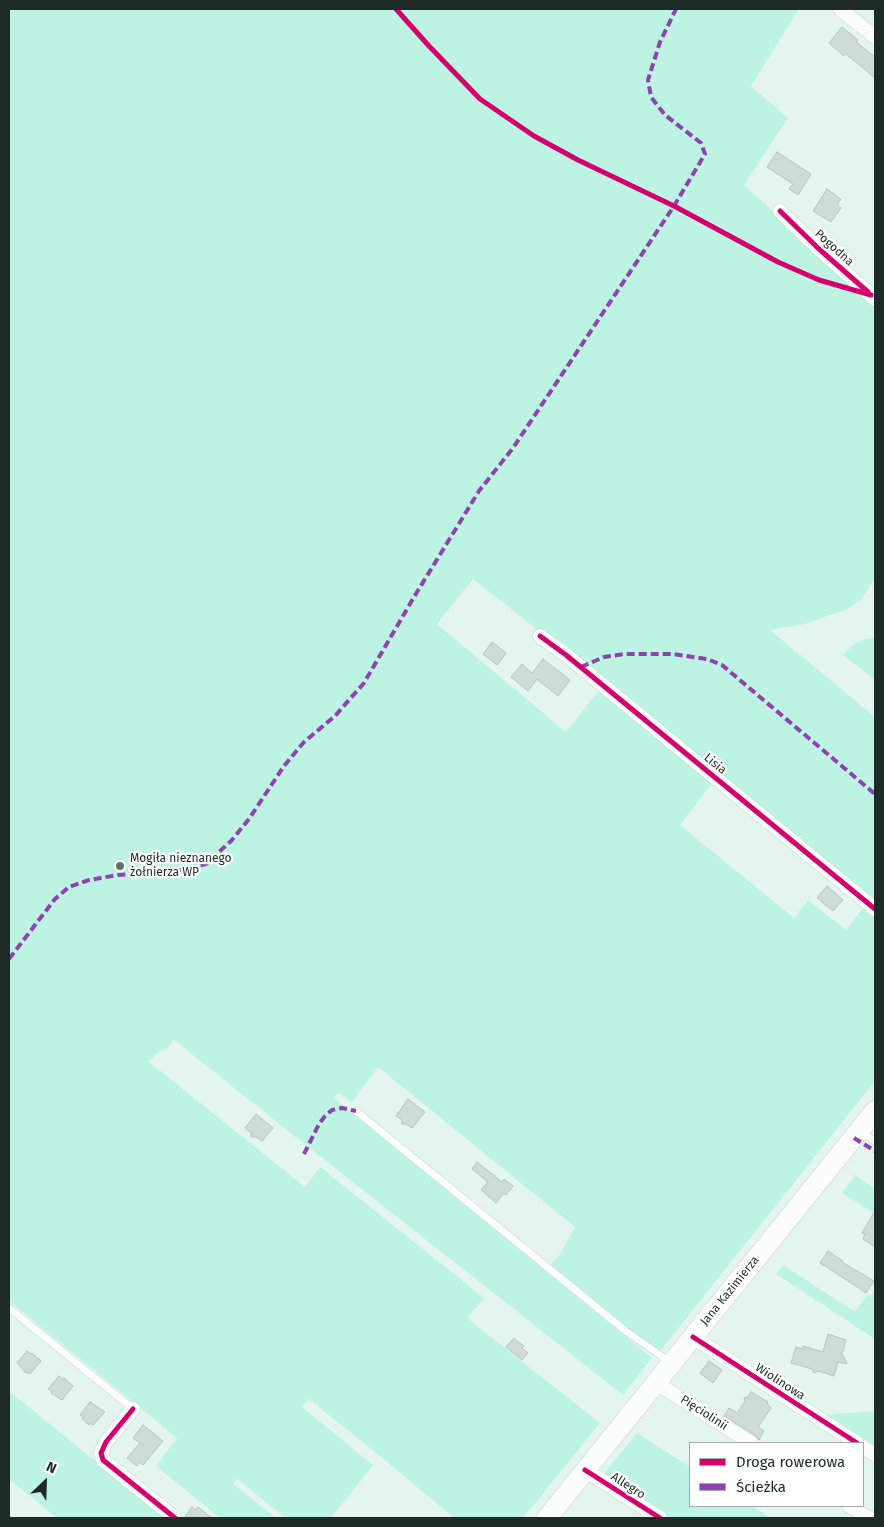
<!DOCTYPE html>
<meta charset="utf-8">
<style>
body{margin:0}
#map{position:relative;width:884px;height:1527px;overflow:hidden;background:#e4f4ef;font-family:"Fira Sans",sans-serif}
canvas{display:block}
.frame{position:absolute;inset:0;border:10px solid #1e2a26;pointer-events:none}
.legend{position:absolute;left:689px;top:1442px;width:175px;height:65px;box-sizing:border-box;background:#fff;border:1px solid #a5aaa8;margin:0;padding:6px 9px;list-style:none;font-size:15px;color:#1e2a26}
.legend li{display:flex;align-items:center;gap:10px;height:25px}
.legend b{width:25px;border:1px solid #a5aaa8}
.north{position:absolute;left:20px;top:1457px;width:50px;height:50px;-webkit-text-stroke:4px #fff;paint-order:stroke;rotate:24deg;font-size:14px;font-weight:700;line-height:20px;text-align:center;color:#1e2a26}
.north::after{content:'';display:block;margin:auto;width:18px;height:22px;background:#1e2a26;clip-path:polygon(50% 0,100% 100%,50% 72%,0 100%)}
</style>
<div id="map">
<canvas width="884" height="1527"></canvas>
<div class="frame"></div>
<ul class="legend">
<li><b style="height:6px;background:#d6006c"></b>Droga rowerowa</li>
<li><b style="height:6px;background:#8e44ad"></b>Ścieżka</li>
</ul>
<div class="north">N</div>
</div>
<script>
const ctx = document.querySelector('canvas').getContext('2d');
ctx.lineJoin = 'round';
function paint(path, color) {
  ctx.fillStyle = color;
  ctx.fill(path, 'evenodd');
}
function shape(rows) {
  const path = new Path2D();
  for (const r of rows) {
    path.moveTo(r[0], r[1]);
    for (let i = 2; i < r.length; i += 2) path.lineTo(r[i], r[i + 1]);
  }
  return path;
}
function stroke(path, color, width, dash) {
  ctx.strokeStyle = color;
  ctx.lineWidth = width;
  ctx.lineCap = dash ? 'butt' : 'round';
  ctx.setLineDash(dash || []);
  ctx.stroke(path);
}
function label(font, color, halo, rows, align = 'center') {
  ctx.font = font + ' "Fira Sans",sans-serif';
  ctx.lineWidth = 4.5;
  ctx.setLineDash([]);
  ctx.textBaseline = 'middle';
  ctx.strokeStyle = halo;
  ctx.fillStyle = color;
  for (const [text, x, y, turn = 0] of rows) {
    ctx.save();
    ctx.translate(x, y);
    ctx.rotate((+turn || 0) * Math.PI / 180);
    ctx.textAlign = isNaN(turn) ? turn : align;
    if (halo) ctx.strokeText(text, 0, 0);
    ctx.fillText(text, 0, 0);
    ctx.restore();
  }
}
paint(shape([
 [9,9,799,9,751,86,788,118,744,185,875,305,875,579,861,600,847,609,805,624,770,630,875,717,875,906,549,639,473,579,437,624,566,732,600,689,714,781,680,825,794,918,808,900,846,930,862,909,866,907,875,914,875,1081,661,1350,634,1334,550,1265,559,1256,575,1227,378,1067,352,1102,338,1093,334,1098,652,1358,623,1395,302,1142,173,1039,169,1047,157,1053,149,1062,305,1187,320,1167,484,1298,467,1318,600,1423,523,1518,454,1518,380,1456,309,1399,302,1407,373,1465,331,1518,286,1518,237,1479,233,1484,276,1518,220,1518,156,1466,177,1438,9,1301],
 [875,638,875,680,843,655,853,645,864,639],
 [855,1175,875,1189,875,1214,842,1193],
 [783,1265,855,1312,867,1295,870,1297,875,1290,875,1339,776,1274],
 [9,1391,84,1452,167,1518,57,1518,9,1479],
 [875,1411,875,1449,824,1415],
 [637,1433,690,1467,690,1506,752,1506,771,1518,669,1518,602,1476]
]), '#bdf3e2');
const building = shape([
 [842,27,858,40,856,42,875,57,875,78,846,54,844,56,829,43,842,27],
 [777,152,811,174,798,195,789,189,793,184,767,167,777,152],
 [827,189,841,199,837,205,841,208,831,222,813,211,827,189],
 [492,642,506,653,497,665,483,654,492,642],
 [543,659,570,680,558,696,537,679,528,691,511,677,522,664,532,673,543,659],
 [827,886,843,900,833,911,817,898,827,886],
 [408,1099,425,1112,412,1128,406,1124,402,1124,402,1120,396,1116,408,1099],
 [256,1114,273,1128,262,1141,256,1137,251,1137,251,1133,245,1128,256,1114],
 [477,1162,502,1182,504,1179,513,1186,506,1195,504,1193,496,1203,481,1190,488,1182,472,1169,477,1162],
 [875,1211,875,1247,863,1239,865,1234,862,1233,875,1211],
 [828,1251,843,1261,842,1262,874,1281,866,1293,845,1279,820,1263,828,1251],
 [828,1334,846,1340,842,1354,847,1364,838,1362,834,1376,818,1371,814,1373,812,1369,791,1363,796,1347,803,1349,803,1346,823,1352,828,1334],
 [514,1338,524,1346,522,1348,528,1353,522,1360,506,1347,514,1338],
 [27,1351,31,1354,32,1353,41,1361,30,1374,27,1372,26,1373,17,1363,27,1351],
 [709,1361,722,1370,713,1383,700,1373,709,1361],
 [59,1376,63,1380,64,1378,73,1386,62,1400,51,1393,52,1392,48,1389,59,1376],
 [751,1392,768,1402,767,1404,771,1408,758,1427,764,1431,759,1440,756,1436,724,1416,729,1408,737,1413,745,1401,744,1398,748,1397,751,1392],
 [90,1402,105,1412,93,1425,90,1423,89,1425,82,1419,83,1417,80,1415,90,1402],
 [143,1425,163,1441,143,1465,140,1462,137,1466,127,1458,140,1443,133,1438,143,1425],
 [192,1507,195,1510,198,1507,212,1518,184,1518,192,1507]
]);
paint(building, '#cedbd7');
stroke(building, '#b7c4c0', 1);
const lane = shape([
 [356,1111,627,1332,670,1362],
 [861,1132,875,1141],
 [9,1308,133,1409]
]);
const street = shape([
 [840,9,875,37],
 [780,211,819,249,875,299],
 [540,636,566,655,875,909],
 [693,1337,857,1443],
 [656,1383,751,1443],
 [133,1409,106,1442,101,1453,103,1460,175,1518],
 [863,1447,875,1455],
 [585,1470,660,1518],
 [849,1506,869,1518]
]);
const secondary = shape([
 [547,1518,875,1111]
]);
stroke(lane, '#c3d0cb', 8);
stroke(street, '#c3d0cb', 15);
stroke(secondary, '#c3d0cb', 21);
stroke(lane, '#fbfdfd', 7);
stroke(street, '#fbfdfd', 14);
stroke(secondary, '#fbfdfd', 20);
stroke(shape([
 [581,667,604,657,625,654,673,654,707,659,722,665,875,794],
 [9,959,55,899,69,887,89,880,118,875,171,872,206,864,232,840,249,819,284,766,304,742,335,716,364,683,414,597,479,491,513,448,674,206,705,154,701,143,665,115,651,97,648,80,660,42,676,9],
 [854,1138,875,1151],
 [304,1154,319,1124,325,1116,332,1110,342,1108,356,1111]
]), '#8e44ad', 4, [8, 4]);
stroke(shape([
 [396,9,429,46,480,99,534,136,578,160,674,206,778,262,819,280,871,295],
 [780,211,819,249,868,292],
 [540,636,566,655,875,909],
 [693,1337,857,1443],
 [133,1409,106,1442,101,1453,103,1460,175,1518],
 [585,1470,660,1518]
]), '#d6006c', 5);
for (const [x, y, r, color] of [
 [120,866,5,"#63716c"]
]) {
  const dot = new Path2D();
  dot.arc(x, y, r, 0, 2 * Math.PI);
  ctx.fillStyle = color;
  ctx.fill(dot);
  stroke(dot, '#fff', 2);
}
label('12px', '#1e2a26', '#fff', [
 ["Pogodna",834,248,42],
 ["Lisia",715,764,39],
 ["Jana Kazimierza",730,1291,-51],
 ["Wiolinowa",780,1382,33],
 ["Pięciolinii",704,1413,33],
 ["Allegro",628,1486,33]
]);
label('12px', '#1e2a26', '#fff', [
 ["Mogiła nieznanego",130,859],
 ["żołnierza WP",130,873]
], 'left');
</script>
